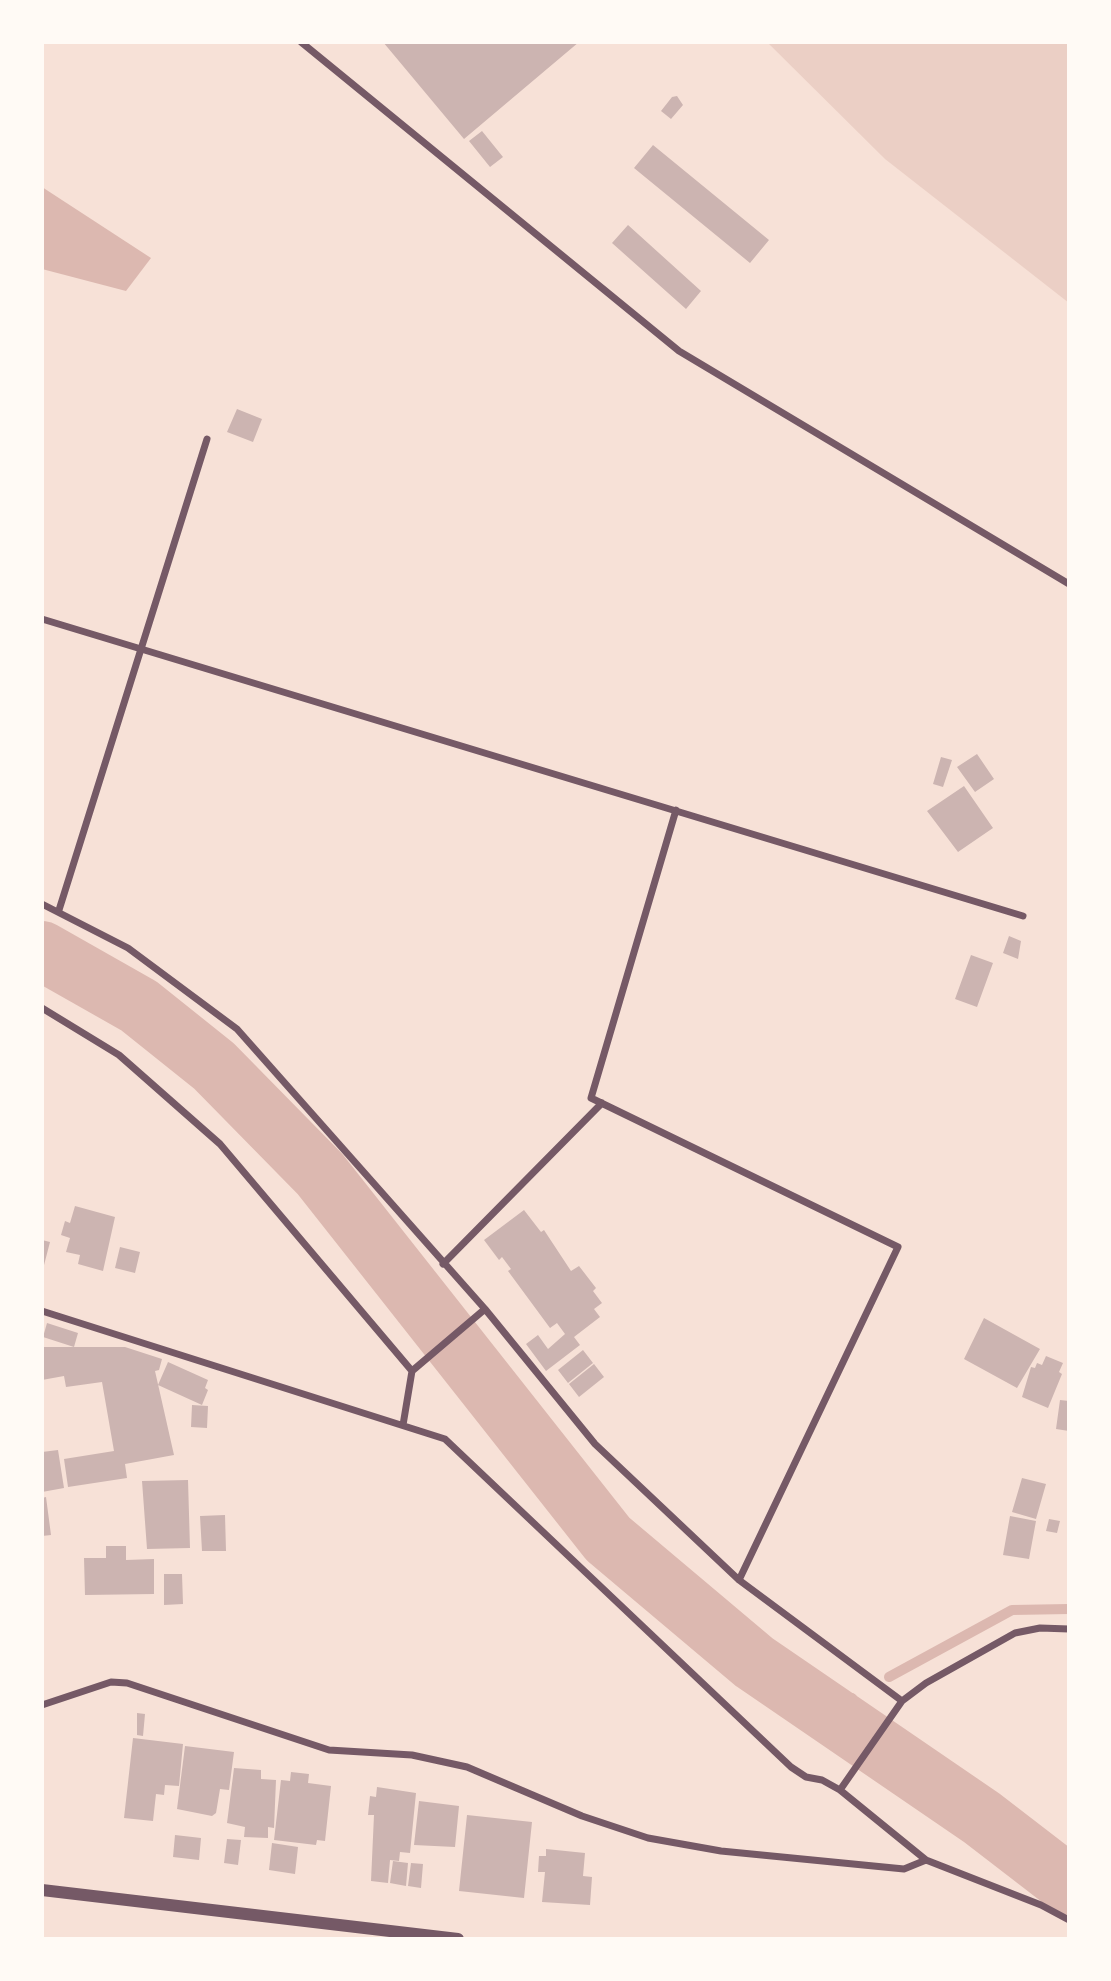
<!DOCTYPE html>
<style>
body{margin:0}
#map{position:relative;width:1111px;height:1981px;overflow:hidden;background:#f7e1d7;font-family:Mulish,sans-serif}
canvas{display:block}
.frame{position:absolute;inset:0;border:44px solid #fffaf5;pointer-events:none}
</style>
<div id="map">
<canvas width="1111" height="1981"></canvas>
<div class="frame"></div>
</div>
<script>
const ctx = document.querySelector('canvas').getContext('2d');
ctx.lineJoin = 'round';
function paint(path, color) {
  ctx.fillStyle = color;
  ctx.fill(path, 'evenodd');
}
function shape(rows) {
  const path = new Path2D();
  for (const r of rows) {
    path.moveTo(r[0], r[1]);
    for (let i = 2; i < r.length; i += 2) path.lineTo(r[i], r[i + 1]);
  }
  return path;
}
function stroke(path, color, width, dash) {
  ctx.strokeStyle = color;
  ctx.lineWidth = width;
  ctx.lineCap = dash ? 'butt' : 'round';
  ctx.setLineDash(dash || []);
  ctx.stroke(path);
}
paint(shape([
 [767,42,1069,42,1069,303,885,159]
]), '#ebcfc5');
paint(shape([
 [42,187,151,258,126,291,42,269]
]), '#dcb8b0');
stroke(shape([
 [889,1677,1012,1610,1069,1609],
 [825,1713,852,1698]
]), '#dcb8b0', 10);
stroke(shape([
 [42,951,139,1006,214,1066,320,1174,608,1539,754,1662,982,1818,1069,1885]
]), '#dcb8b0', 60);
paint(shape([
 [383,42,579,42,464,139],
 [677,96,683,105,671,119,661,111,672,97],
 [482,131,503,157,490,167,469,141],
 [653,145,769,240,750,263,634,168],
 [628,225,701,291,686,309,612,243],
 [237,409,262,419,253,442,227,432],
 [977,754,994,779,975,792,957,767],
 [941,757,952,760,943,787,933,784],
 [964,786,993,828,958,852,927,811],
 [1009,936,1021,941,1018,959,1003,953],
 [971,955,993,963,977,1007,955,999],
 [75,1206,115,1217,103,1271,78,1264,80,1255,66,1252,70,1238,61,1235,65,1221,70,1223],
 [524,1210,541,1232,544,1230,571,1271,579,1266,596,1288,593,1291,602,1303,594,1309,600,1317,574,1337,580,1345,546,1371,526,1344,538,1335,548,1349,565,1334,557,1323,550,1328,508,1271,511,1269,502,1257,499,1260,484,1240],
 [42,1240,50,1242,43,1269,42,1269],
 [120,1247,140,1252,135,1273,115,1268],
 [984,1318,1040,1349,1017,1388,964,1359],
 [47,1323,78,1333,74,1347,125,1347,162,1359,159,1370,155,1371,174,1455,125,1464,127,1478,68,1487,64,1459,114,1451,102,1382,66,1387,64,1376,42,1380,42,1347,74,1347,43,1337],
 [583,1350,593,1363,568,1383,558,1370],
 [1046,1356,1063,1363,1059,1372,1062,1374,1048,1408,1022,1397,1031,1367,1035,1368,1037,1363,1042,1365],
 [168,1362,208,1380,205,1388,208,1390,202,1405,158,1385],
 [594,1364,604,1377,579,1397,569,1384],
 [1060,1400,1069,1401,1069,1431,1056,1429],
 [192,1405,208,1406,207,1428,191,1427],
 [58,1450,64,1488,42,1492,42,1452],
 [1022,1478,1046,1484,1036,1519,1012,1512],
 [188,1480,190,1548,147,1549,142,1481],
 [46,1497,51,1535,42,1536,42,1498],
 [225,1515,226,1551,202,1551,200,1516],
 [1010,1516,1036,1521,1029,1559,1003,1555],
 [1049,1519,1060,1521,1057,1533,1046,1531],
 [106,1546,126,1546,126,1560,154,1559,154,1594,85,1595,84,1558,106,1558],
 [164,1574,182,1574,183,1604,164,1605],
 [137,1713,145,1714,143,1736,137,1735],
 [133,1738,183,1744,179,1786,165,1785,164,1795,156,1794,153,1821,124,1818],
 [185,1746,234,1752,229,1790,220,1789,216,1813,212,1816,177,1809],
 [234,1768,261,1770,261,1779,276,1780,274,1828,268,1827,268,1838,244,1837,245,1827,227,1823],
 [291,1772,309,1774,308,1783,331,1786,325,1841,317,1840,316,1845,274,1840,281,1780,290,1781],
 [377,1787,416,1793,410,1853,400,1852,399,1861,390,1860,388,1883,371,1881,374,1815,368,1815,370,1796,376,1797],
 [419,1801,459,1806,455,1847,414,1845],
 [467,1815,532,1822,524,1898,459,1891],
 [175,1835,201,1838,199,1860,173,1857],
 [227,1839,241,1840,238,1865,224,1863],
 [272,1843,298,1847,295,1874,269,1870],
 [546,1849,585,1853,583,1876,592,1877,590,1905,542,1902,545,1872,538,1872,539,1856,546,1856],
 [393,1861,408,1863,406,1886,390,1883],
 [411,1863,423,1864,421,1888,408,1886]
]), '#ccb4b1');
stroke(shape([
 [301,42,679,351,1069,584],
 [42,619,1023,916],
 [676,810,591,1098,898,1247,739,1580],
 [42,904,128,948,237,1029,485,1309,595,1444,739,1580,902,1701],
 [59,910,207,439],
 [42,1008,119,1055,220,1144,412,1371],
 [443,1264,602,1103],
 [42,1311,445,1439,791,1767,806,1777,822,1780,840,1790,926,1860,1041,1905,1069,1920],
 [403,1425,412,1371,485,1309],
 [42,1705,111,1682,127,1683,329,1750,412,1755,467,1767,582,1816,648,1838,721,1851,904,1869,926,1860],
 [840,1790,902,1701,926,1683,1015,1633,1040,1628,1069,1629]
]), '#755966', 7);
stroke(shape([
 [42,1890,458,1939]
]), '#755966', 12);
</script>
